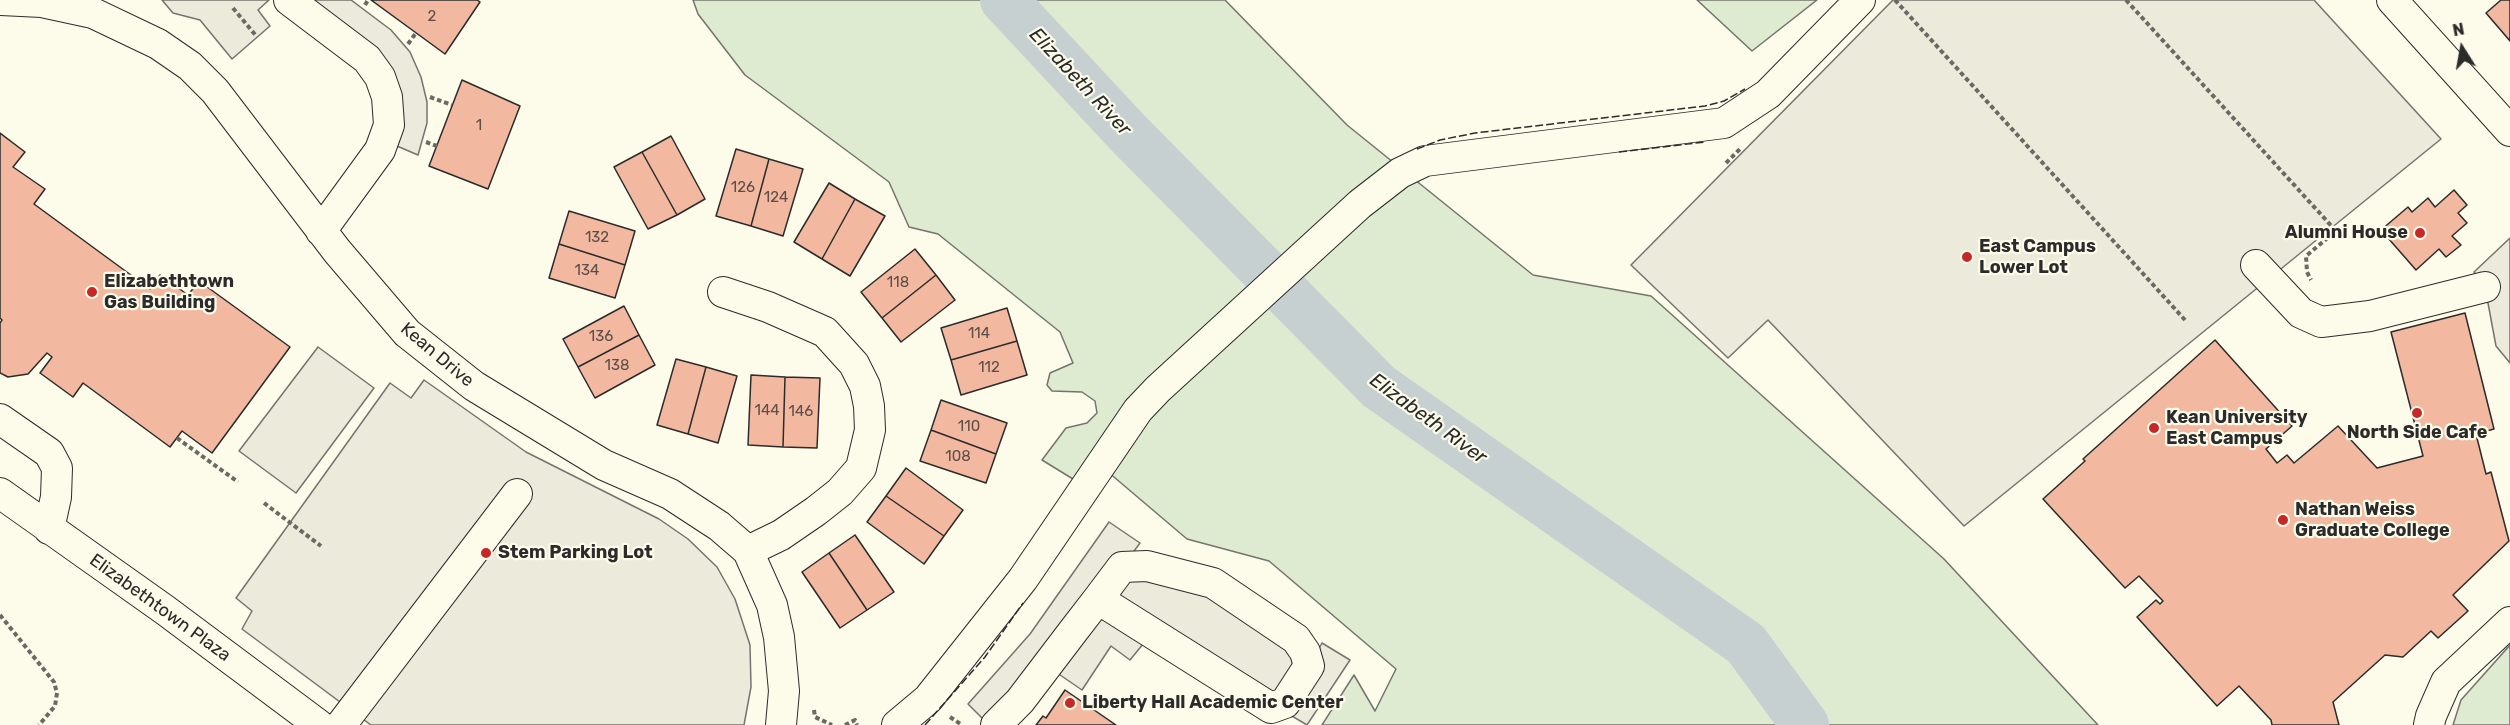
<!DOCTYPE html>
<style>
body{margin:0}
#map{position:relative;width:2510px;height:725px;overflow:hidden;background:#fdfbea;font-family:Rubik,sans-serif}
canvas{display:block}
.north{position:absolute;left:2432px;top:18px;width:60px;height:60px;-webkit-text-stroke:4px #fdfbea;paint-order:stroke;rotate:349deg;font-size:16px;font-weight:700;line-height:24px;text-align:center;color:#2b2b2b}
.north::after{content:'';display:block;margin:auto;width:21px;height:27px;background:#2b2b2b;clip-path:polygon(50% 0,100% 100%,50% 72%,0 100%)}
</style>
<div id="map">
<canvas width="2510" height="725"></canvas>
<div class="north">N</div>
</div>
<script>
const ctx = document.querySelector('canvas').getContext('2d');
ctx.lineJoin = 'round';
function paint(path, color) {
  ctx.fillStyle = color;
  ctx.fill(path, 'evenodd');
}
function shape(rows) {
  const path = new Path2D();
  for (const r of rows) {
    path.moveTo(r[0], r[1]);
    for (let i = 2; i < r.length; i += 2) path.lineTo(r[i], r[i + 1]);
  }
  return path;
}
function stroke(path, color, width, dash) {
  ctx.strokeStyle = color;
  ctx.lineWidth = width;
  ctx.lineCap = dash ? 'butt' : 'round';
  ctx.setLineDash(dash || []);
  ctx.stroke(path);
}
function label(font, color, halo, rows, align = 'center') {
  ctx.font = font + ' Rubik,sans-serif';
  ctx.lineWidth = 4.5;
  ctx.setLineDash([]);
  ctx.textBaseline = 'middle';
  ctx.strokeStyle = halo;
  ctx.fillStyle = color;
  for (const [text, x, y, turn = 0] of rows) {
    ctx.save();
    ctx.translate(x, y);
    ctx.rotate((+turn || 0) * Math.PI / 180);
    ctx.textAlign = isNaN(turn) ? turn : align;
    if (halo) ctx.strokeText(text, 0, 0);
    ctx.fillText(text, 0, 0);
    ctx.restore();
  }
}
const green = shape([
 [693,0,1225,0,1347,125,1533,275,1651,296,1944,559,2098,725,1322,725,1354,675,1375,711,1396,669,1269,561,1187,539,1101,466,1086,487,1042,460,1066,428,1087,423,1097,413,1095,401,1082,392,1052,391,1047,385,1050,373,1073,363,1060,332,938,234,909,227,889,182,745,75,698,14,693,0],
 [1697,0,1817,0,1752,51,1697,0],
 [2510,645,2510,725,2453,725,2461,700,2510,645]
]);
paint(green, '#deebd1');
stroke(green, '#74746e', 1.5);
const parking = shape([
 [162,0,269,0,258,10,270,26,232,59,200,20,173,13,162,0],
 [289,0,351,0,391,30,410,52,421,77,427,102,427,123,418,155,383,140,387,97,289,0],
 [1893,0,2314,0,2441,139,1964,526,1768,320,1728,358,1631,265,1893,0],
 [2510,238,2510,363,2496,346,2485,287,2474,272,2510,238],
 [318,347,374,388,296,493,239,451,318,347],
 [424,380,526,452,659,519,688,539,717,567,735,599,750,645,751,687,744,725,371,725,242,629,252,611,236,598,390,383,411,398,424,380],
 [1109,522,1140,543,1123,566,1171,570,1316,654,1322,643,1350,660,1307,725,1152,633,1130,660,1111,646,1082,690,1047,666,989,725,968,704,1030,634,1109,522]
]);
paint(parking, '#eceadb');
stroke(parking, '#74746e', 1.5);
stroke(shape([
 [1004,0,1129,134,1379,387,1746,644,1805,725]
]), '#c7d0d0', 48);
const building = shape([
 [371,0,477,0,480,2,445,54,371,0],
 [2501,0,2510,0,2510,41,2486,13,2501,0],
 [462,80,520,106,488,189,429,166,462,80],
 [0,133,25,152,13,167,45,189,34,204,150,289,160,275,188,295,199,281,290,347,212,453,182,431,170,447,83,383,73,397,40,373,52,357,47,353,28,374,8,377,0,373,0,323,2,320,0,318,0,133],
 [671,136,705,199,677,215,642,152,671,136],
 [736,149,769,159,751,226,716,216,736,149],
 [642,152,677,215,648,229,614,167,642,152],
 [769,159,803,169,783,236,751,226,769,159],
 [829,183,855,199,822,259,794,242,829,183],
 [2454,190,2467,205,2458,213,2467,223,2452,236,2461,245,2446,257,2439,249,2416,270,2381,230,2408,207,2412,212,2428,198,2435,207,2454,190],
 [855,199,885,216,850,276,822,259,855,199],
 [569,211,635,231,625,265,559,244,569,211],
 [559,244,625,265,615,298,549,278,559,244],
 [915,249,936,275,882,318,861,292,915,249],
 [936,275,955,300,901,342,882,318,936,275],
 [624,306,639,335,578,367,563,339,624,306],
 [1007,308,1017,341,951,360,941,328,1007,308],
 [2465,313,2494,429,2476,434,2486,474,2491,472,2509,541,2453,595,2468,611,2438,638,2431,631,2403,657,2385,655,2333,702,2339,725,2272,725,2271,720,2239,686,2217,706,2137,617,2156,600,2160,604,2163,601,2139,576,2125,588,2043,499,2085,461,2083,459,2215,340,2292,426,2266,449,2277,463,2287,455,2294,463,2338,426,2377,468,2423,456,2391,332,2465,313],
 [639,335,655,365,595,398,578,367,639,335],
 [1017,341,1027,375,961,395,951,360,1017,341],
 [676,359,706,367,688,434,657,425,676,359],
 [706,367,737,376,718,443,688,434,706,367],
 [751,375,785,377,783,447,748,445,751,375],
 [785,377,820,378,817,448,783,447,785,377],
 [941,400,1007,423,996,454,931,430,941,400],
 [931,430,996,454,986,483,920,461,931,430],
 [906,468,963,510,944,536,886,496,906,468],
 [886,496,944,536,924,564,867,522,886,496],
 [855,535,894,592,867,610,829,553,855,535],
 [829,553,867,610,840,628,802,572,829,553],
 [1065,690,1116,725,1036,725,1043,716,1046,718,1065,690]
]);
paint(building, '#f2b8a0');
stroke(building, '#2b2b2b', 1.5);
const minor = shape([
 [1,0,42,2,93,13,158,44,190,66,215,91,337,251,407,333,474,386,604,465,670,494,719,526,748,551,772,605,779,637,784,691,781,725],
 [289,0,367,59,380,77,387,97,389,125,380,150,321,231],
 [2392,0,2510,131],
 [2256,265,2301,313,2321,322,2370,316,2485,287],
 [723,292,768,307,825,332,854,364,865,386,869,406,870,430,861,468,840,492,816,511,781,535,748,551],
 [0,419,49,453,57,468,56,497,49,529],
 [0,493,165,610,319,725],
 [341,725,517,494],
 [897,725,928,699,1023,579,1138,410,1158,389,1360,204,1400,173,1425,161,1724,123,1768,94,1860,0],
 [996,725,1020,701,1074,630,1098,599,1122,567,1147,566,1213,583,1296,639,1305,652,1309,666,1285,703,1271,708,1098,599],
 [2429,725,2431,716,2446,682,2510,622]
]);
stroke(minor, '#2b2b2b', 32);
stroke(shape([
 [1895,0,2185,320],
 [2126,0,2336,231,2306,256,2307,272,2311,280],
 [365,5,368,0],
 [233,8,257,37],
 [408,44,416,33],
 [430,97,452,105],
 [426,142,437,146],
 [1726,163,1740,149],
 [177,438,238,482],
 [264,503,321,546],
 [0,615,54,682,57,693,55,706,39,725],
 [814,710,815,717,832,725],
 [950,717,962,725],
 [845,725,855,720,857,725]
]), '#6a6964', 4, [4.5, 3]);
stroke(minor, '#fdfbea', 30);
stroke(shape([
 [1417,149,1440,140,1475,133,1705,106,1724,101,1745,89],
 [1619,152,1705,142],
 [925,725,985,657,1023,603]
]), '#2b2b2b', 1.5, [8, 3]);
for (const [x, y, r, color] of [
 [2420,233,6,"#c62828"],
 [1967,257,6,"#c62828"],
 [92,292,6,"#c62828"],
 [2417,413,6,"#c62828"],
 [2154,428,6,"#c62828"],
 [2283,520,6,"#c62828"],
 [486,553,6,"#c62828"],
 [1070,703,6,"#c62828"]
]) {
  const dot = new Path2D();
  dot.arc(x, y, r, 0, 2 * Math.PI);
  ctx.fillStyle = color;
  ctx.fill(dot);
  stroke(dot, '#fdfbea', 2);
}
label('15px', '#5d4e48', null, [
 ["2",432,17],
 ["1",479,126],
 ["126",743,188],
 ["124",776,198],
 ["132",597,238],
 ["134",587,271],
 ["118",898,283],
 ["114",979,334],
 ["136",601,337],
 ["138",617,366],
 ["112",989,368],
 ["144",767,411],
 ["146",801,412],
 ["110",969,427],
 ["108",958,457]
]);
label('bold 18px', '#2b2b2b', '#fdfbea', [
 ["Alumni House",2408,233,"right"],
 ["East Campus",1979,247],
 ["Lower Lot",1979,268],
 ["Elizabethtown",104,282],
 ["Gas Building",104,303],
 ["Kean University",2166,418],
 ["East Campus",2166,439],
 ["North Side Cafe",2417,433,"center"],
 ["Nathan Weiss",2295,510],
 ["Graduate College",2295,531],
 ["Stem Parking Lot",498,553],
 ["Liberty Hall Academic Center",1082,703]
], 'left');
label('18px', '#2b2b2b', '#fdfbea', [
 ["Kean Drive",437,355,40],
 ["Elizabethtown Plaza",160,608,36]
]);
label('italic 20px', '#2b2b2b', '#fdfbea', [
 ["Elizabeth River",1080,82,47],
 ["Elizabeth River",1428,419,36]
]);
</script>
